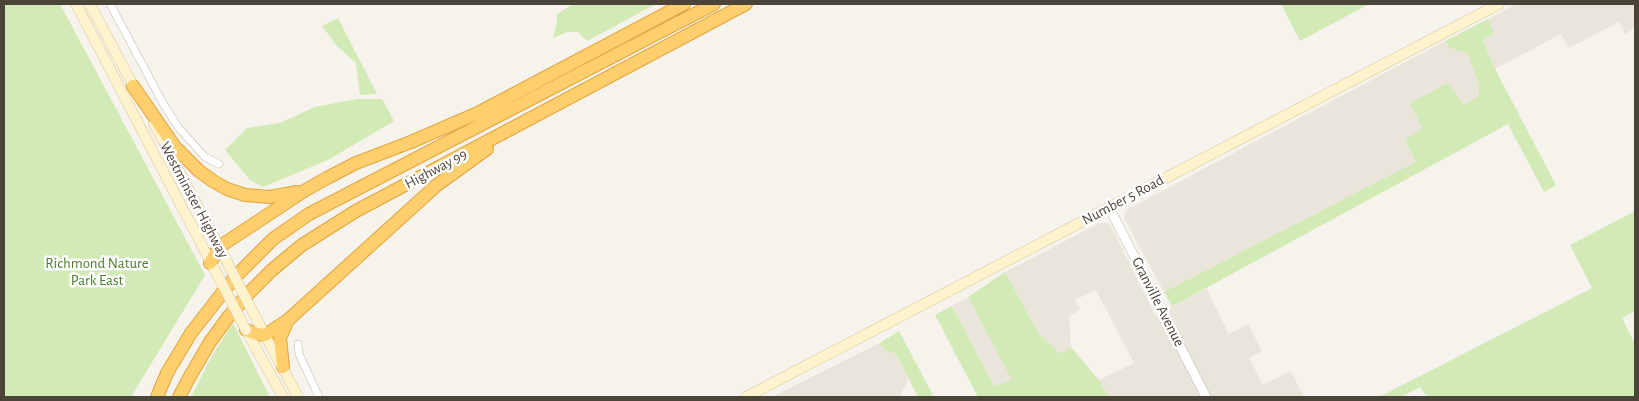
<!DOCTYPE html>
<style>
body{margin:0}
#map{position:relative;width:1639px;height:401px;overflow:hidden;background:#f6f3ec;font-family:"Alegreya Sans",sans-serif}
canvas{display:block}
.frame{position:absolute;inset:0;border:5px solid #4b4439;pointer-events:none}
</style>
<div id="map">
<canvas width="1639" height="401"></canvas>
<div class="frame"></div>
</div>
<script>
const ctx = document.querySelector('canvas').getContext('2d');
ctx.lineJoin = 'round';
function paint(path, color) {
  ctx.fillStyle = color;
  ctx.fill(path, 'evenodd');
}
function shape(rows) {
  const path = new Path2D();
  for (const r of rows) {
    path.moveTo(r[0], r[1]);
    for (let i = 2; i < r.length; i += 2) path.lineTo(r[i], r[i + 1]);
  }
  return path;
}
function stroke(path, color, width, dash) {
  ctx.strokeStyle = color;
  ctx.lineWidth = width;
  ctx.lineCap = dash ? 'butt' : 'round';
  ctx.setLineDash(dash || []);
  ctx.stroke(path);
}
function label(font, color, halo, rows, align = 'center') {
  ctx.font = font + ' "Alegreya Sans",sans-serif';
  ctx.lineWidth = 5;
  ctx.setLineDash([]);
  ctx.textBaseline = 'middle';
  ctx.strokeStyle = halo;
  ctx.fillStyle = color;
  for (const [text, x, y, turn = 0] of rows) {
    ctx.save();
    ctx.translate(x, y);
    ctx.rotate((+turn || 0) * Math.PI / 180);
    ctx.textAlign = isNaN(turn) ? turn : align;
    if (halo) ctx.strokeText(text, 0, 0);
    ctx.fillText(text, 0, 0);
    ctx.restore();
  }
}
paint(shape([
 [1516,4,1635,4,1635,28,1625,34,1619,22,1569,48,1561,34,1495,69,1483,39,1494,33,1488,19],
 [1445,41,1450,48,1467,53,1478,82,1479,96,1463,104,1448,83,1434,91,1417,162,1164,292,1124,218,1126,210],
 [1100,223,1107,223,1112,228,1155,315,1206,288,1229,334,1248,324,1262,351,1249,358,1263,385,1291,371,1304,397,1109,397,1099,380,1134,363,1096,290,1075,300,1080,310,1069,316,1071,347,1060,355,1039,334,1005,272],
 [968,297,1013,380,994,386,952,306],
 [880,343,884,349,896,354,908,379,900,397,772,397]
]), '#eae5da');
paint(shape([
 [4,4,60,4,205,275,131,397,4,397],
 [573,4,656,4,587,41,578,32,567,32,553,38,557,21,557,14],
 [1281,4,1369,4,1300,41],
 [338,18,377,94,360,95,356,63,336,45,322,26],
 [1488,19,1494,33,1483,40,1495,69,1556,185,1544,192,1508,124,1206,288,1172,306,1164,292,1416,162,1405,140,1423,129,1410,103,1448,83,1463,104,1479,96,1478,82,1467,53,1450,48,1445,41],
 [357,99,382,99,394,121,328,160,263,187,250,180,225,150,247,128,280,123,315,107],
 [1635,211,1635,311,1622,318,1635,344,1635,397,1427,397,1420,387,1401,397,1379,397,1592,288,1570,245],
 [1005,272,1039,334,1060,354,1071,347,1099,380,1109,397,978,397,935,315,952,306,994,386,1012,380,968,297],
 [233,323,270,397,191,397,212,356],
 [899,331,934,397,918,397,896,354,884,349,880,343]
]), '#d2eab5');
const minor = shape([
 [110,4,164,105,178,127,205,157,219,164],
 [298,344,299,354,319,397]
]);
const tertiary = shape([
 [1109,207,1206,397]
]);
const secondary = shape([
 [76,4,220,280],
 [90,4,136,91],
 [154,124,226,260],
 [256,318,298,397],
 [246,330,283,397],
 [746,397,1499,4]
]);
const motorway = shape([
 [133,86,175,147,199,171,213,181,227,189,245,195,270,197,297,192],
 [210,263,219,247,304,191,327,178,356,163,411,142,478,113,684,4],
 [246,330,257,334,265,335,288,320,437,185,487,149],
 [283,367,280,338,288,320],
 [157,397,167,373,191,333,234,278,273,239,309,214,714,4],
 [179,397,189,378,210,342,229,316,248,294,272,270,302,245,356,211,746,4]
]);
stroke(minor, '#c2bbae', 8);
stroke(tertiary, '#c2bbae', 10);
stroke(secondary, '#d6c79b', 11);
stroke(motorway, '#e0a43c', 14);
stroke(minor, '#fff', 7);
stroke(tertiary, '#fff', 9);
stroke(secondary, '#fff3cd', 10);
stroke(motorway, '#ffcf6e', 12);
const secondaryBridge = shape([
 [226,260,256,318],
 [220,280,246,330]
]);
stroke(secondaryBridge, '#d6c79b', 11, []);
stroke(secondaryBridge, '#fff3cd', 10);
label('15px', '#4b4439', '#fff', [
 ["Highway 99",436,169,-28],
 ["Westminster Highway",194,200,62],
 ["Number 5 Road",1123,200,-28],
 ["Granville Avenue",1158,302,63]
]);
label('15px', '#4a7f2a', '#fff', [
 ["Richmond Nature",97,263],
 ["Park East",97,280]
]);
</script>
